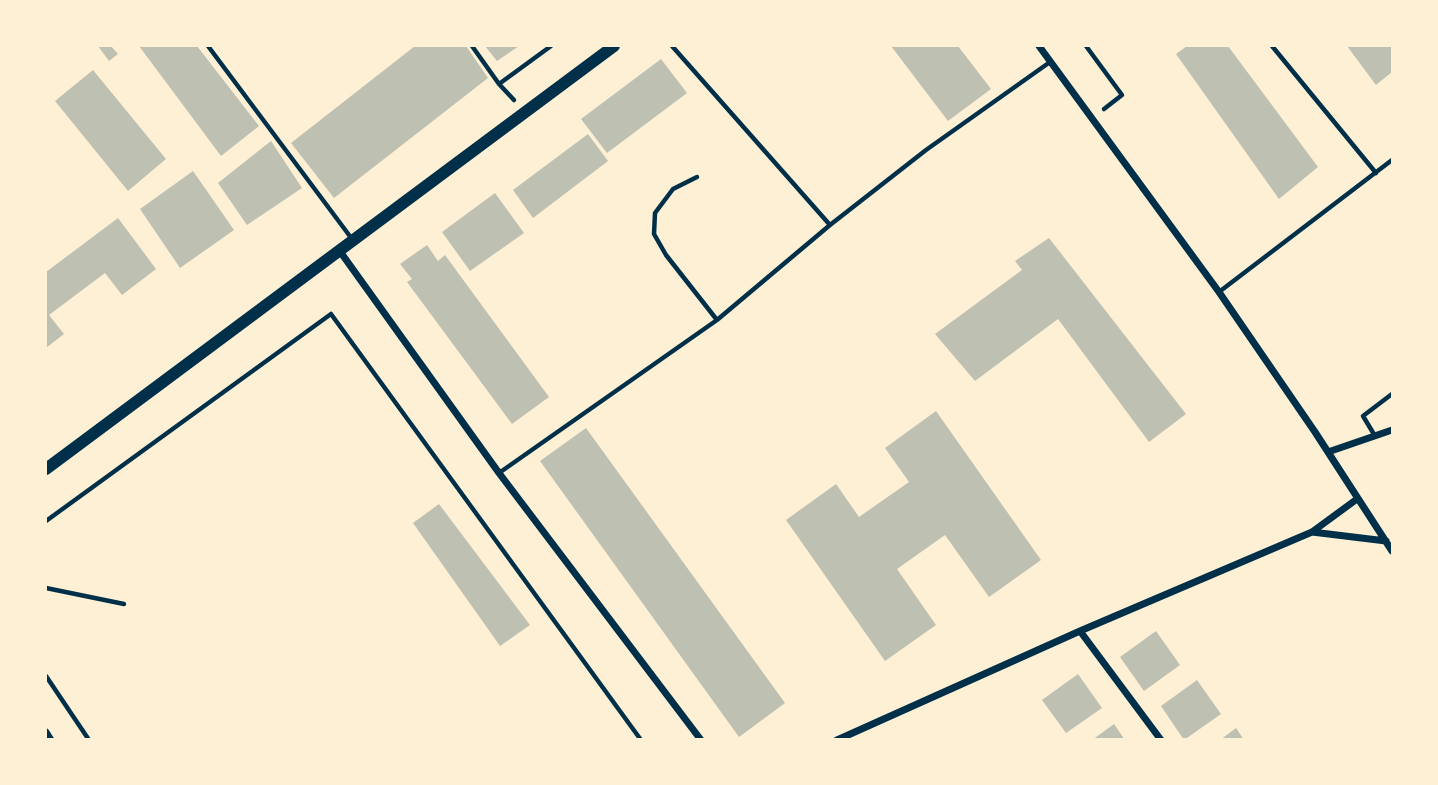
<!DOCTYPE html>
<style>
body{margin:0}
#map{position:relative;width:1438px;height:785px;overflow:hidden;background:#fdf0d5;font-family:"Roboto Condensed",sans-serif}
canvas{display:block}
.frame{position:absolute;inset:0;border:47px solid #fdf0d5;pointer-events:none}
</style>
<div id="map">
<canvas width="1438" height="785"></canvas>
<div class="frame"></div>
</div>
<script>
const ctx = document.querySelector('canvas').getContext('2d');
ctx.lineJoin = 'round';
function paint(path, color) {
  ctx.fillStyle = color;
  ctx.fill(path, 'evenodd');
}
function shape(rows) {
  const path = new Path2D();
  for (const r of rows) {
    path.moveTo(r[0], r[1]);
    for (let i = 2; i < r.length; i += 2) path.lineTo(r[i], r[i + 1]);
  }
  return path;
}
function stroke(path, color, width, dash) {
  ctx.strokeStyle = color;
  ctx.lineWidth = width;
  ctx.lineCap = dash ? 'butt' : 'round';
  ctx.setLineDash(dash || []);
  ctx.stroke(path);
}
paint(shape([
 [98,46,111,46,118,54,109,61],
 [139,46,197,46,259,126,221,156],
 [415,46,466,46,488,78,334,198,291,143],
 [485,46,519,46,497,61],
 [891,46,958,46,991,89,948,121],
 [1187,46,1228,46,1318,167,1279,199,1176,54],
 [1347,46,1392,46,1392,72,1376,85],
 [661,59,687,93,607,153,581,119],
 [93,70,166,159,128,191,55,101],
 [588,134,608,161,533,218,513,190],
 [271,141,302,188,247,225,218,183],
 [193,171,234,230,180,268,140,209],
 [495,193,524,233,470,271,442,232],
 [118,218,156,269,122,295,105,273,49,315,64,334,46,348,46,272],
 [1049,238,1186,414,1149,442,1058,319,975,381,935,334,1022,270,1015,261],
 [427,245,438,261,445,255,549,397,512,424,407,282,412,279,400,264],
 [936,411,1041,560,989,597,945,535,897,569,936,625,885,661,786,520,836,484,859,517,909,482,885,448],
 [586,428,785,703,739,737,540,461],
 [439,504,530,625,500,646,413,523],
 [1156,631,1180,665,1144,691,1120,657],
 [1078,674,1102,708,1066,733,1042,700],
 [1197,680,1221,714,1184,740,1161,706],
 [1114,724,1125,740,1092,740],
 [1236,728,1244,740,1220,740]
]), '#bec0b2');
stroke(shape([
 [472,46,499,84,514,100],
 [1086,46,1122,95,1104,109],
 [499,84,551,46],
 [46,521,331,314,641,740],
 [46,588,124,604],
 [46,676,89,740]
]), '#003049', 4.5);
stroke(shape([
 [208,46,352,239],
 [672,46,830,225,926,150,1050,62],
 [1272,46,1376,173],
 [697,177,673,189,655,213,654,234,666,255,717,320],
 [1219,292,1392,160],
 [1375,436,1363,416,1392,394],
 [499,473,717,320,830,225]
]), '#003049', 4.5);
stroke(shape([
 [1039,46,1219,292,1315,432,1392,551],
 [339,250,499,473,701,740],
 [1328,452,1392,430],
 [1312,532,1386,541],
 [1080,631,1161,740],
 [46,732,51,740],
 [837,740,1080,631,1312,532,1357,499]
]), '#003049', 7);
stroke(shape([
 [46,469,614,46]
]), '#003049', 12);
</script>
